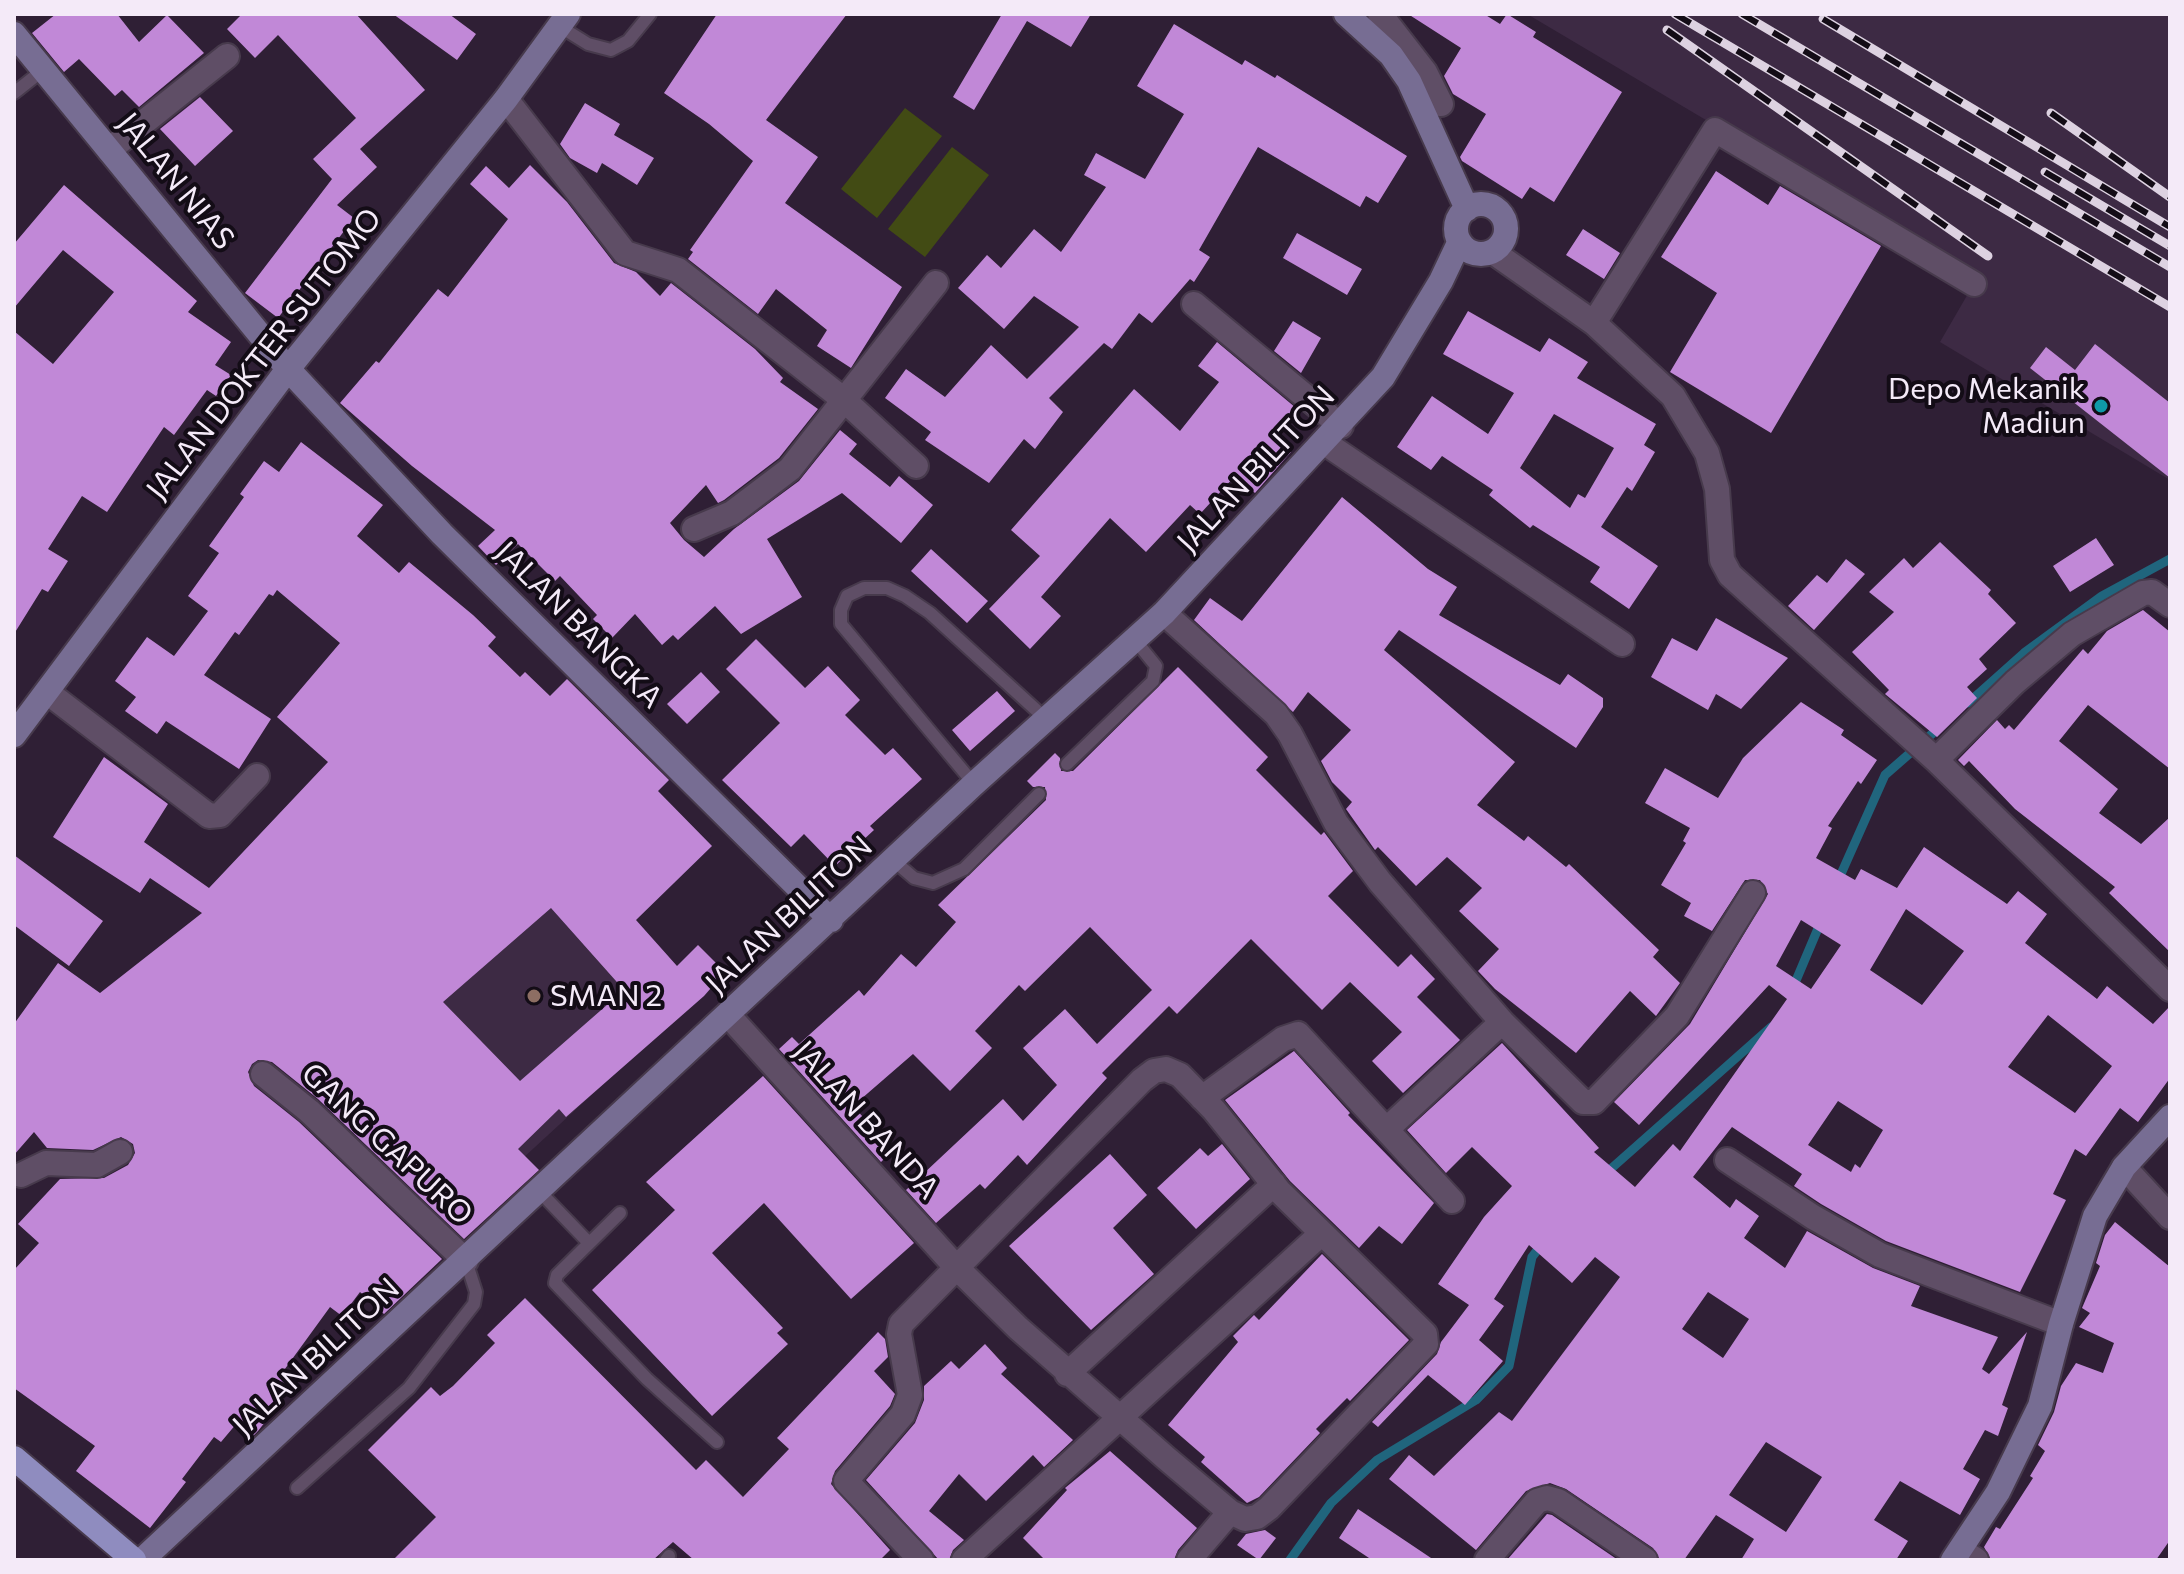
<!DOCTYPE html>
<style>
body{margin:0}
#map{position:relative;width:2184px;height:1574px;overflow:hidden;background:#2f1f35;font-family:Commissioner,sans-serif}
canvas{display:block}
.frame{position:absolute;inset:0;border:16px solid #f4eaf8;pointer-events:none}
</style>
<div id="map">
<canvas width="2184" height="1574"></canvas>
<div class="frame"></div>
</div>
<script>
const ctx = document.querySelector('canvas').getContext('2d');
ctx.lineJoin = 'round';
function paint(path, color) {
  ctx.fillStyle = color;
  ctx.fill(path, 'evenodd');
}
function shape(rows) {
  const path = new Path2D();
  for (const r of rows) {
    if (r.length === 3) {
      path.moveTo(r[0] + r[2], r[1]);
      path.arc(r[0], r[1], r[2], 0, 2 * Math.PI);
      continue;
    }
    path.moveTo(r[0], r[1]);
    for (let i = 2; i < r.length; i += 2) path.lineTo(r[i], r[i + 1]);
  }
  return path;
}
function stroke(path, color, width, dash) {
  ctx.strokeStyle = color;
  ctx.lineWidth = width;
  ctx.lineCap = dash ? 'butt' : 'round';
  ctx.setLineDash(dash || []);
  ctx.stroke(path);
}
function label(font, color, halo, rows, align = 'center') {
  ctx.font = font + ' Commissioner,sans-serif';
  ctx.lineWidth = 8;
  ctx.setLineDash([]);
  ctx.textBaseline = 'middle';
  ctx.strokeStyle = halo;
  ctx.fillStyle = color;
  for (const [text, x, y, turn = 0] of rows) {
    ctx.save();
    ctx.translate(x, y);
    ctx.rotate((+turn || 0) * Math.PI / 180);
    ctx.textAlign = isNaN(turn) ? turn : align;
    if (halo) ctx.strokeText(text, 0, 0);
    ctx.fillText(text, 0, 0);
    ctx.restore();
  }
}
paint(shape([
 [1527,14,2170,14,2170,480,1940,342,1976,280],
 [552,835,697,998,522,1159,371,995]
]), '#3d2a44');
paint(shape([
 [905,108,942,136,877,218,841,189],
 [952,147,989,175,925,257,888,229]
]), '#424b14');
stroke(shape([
 [1968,703,2024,653,2102,596,2170,559],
 [1837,883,1885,775,1941,726],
 [1792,990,1822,919],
 [1605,1174,1771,1027],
 [1290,1560,1331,1503,1377,1460,1476,1400,1509,1366,1532,1257,1542,1244]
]), '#20657d', 9);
paint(shape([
 [56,14,117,14,139,42,167,15,204,53,139,107,122,90,115,96,79,59,64,72,32,33],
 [242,14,356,14,425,90,360,149,377,167,337,205,354,218,278,318,245,293,332,179,313,159,356,118,278,35,255,58,227,29],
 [393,14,449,14,476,34,457,60],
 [717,14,847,14,766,120,818,157,785,203,902,287,851,368,817,346,827,330,776,289,758,314,688,259,693,252,690,250,753,161,709,124,664,93],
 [1002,14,1091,14,1071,47,1027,21,974,110,953,97],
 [1408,14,1484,14,1500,24,1507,14,1536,32,1533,37,1622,92,1554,202,1530,187,1522,199,1462,161,1460,157,1486,114,1453,94,1444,76,1461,48],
 [1174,24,1242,65,1245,60,1275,78,1277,75,1407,156,1378,203,1366,196,1360,207,1258,147,1199,250,1210,257,1194,282,1190,279,1152,323,1139,313,1112,349,1104,343,1049,398,1063,412,1035,449,1024,439,989,483,925,440,931,432,885,398,906,369,945,397,991,345,1027,379,1079,327,1034,296,1004,329,958,288,987,255,1001,268,1034,229,1061,252,1106,187,1084,175,1096,153,1145,179,1184,114,1137,86],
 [200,97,233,131,195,166,160,129],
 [585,103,620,124,614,135,654,158,637,185,602,163,597,173,570,158,560,144],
 [530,165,567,202,614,263,636,272,660,296,671,283,755,349,783,378,780,382,818,409,779,458,724,500,718,503,706,485,670,523,684,540,704,557,734,529,799,481,840,430,857,444,849,454,890,487,899,476,933,505,901,543,842,493,767,539,802,597,741,634,715,606,678,640,673,635,662,645,635,614,612,638,593,619,597,615,560,576,555,581,518,544,496,565,478,546,495,530,412,466,340,403,376,361,379,363,438,289,448,297,508,219,470,184,486,166,509,188],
 [1716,171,1768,205,1780,186,1881,246,1771,433,1670,372,1717,293,1661,257],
 [64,185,197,301,188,312,231,342,215,365,231,375,216,396,207,390,174,435,164,427,107,512,82,496,48,549,68,561,48,592,42,589,14,634,14,331,53,364,114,292,63,250,14,308,14,244],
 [1583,229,1620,253,1604,279,1566,255],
 [1297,233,1362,269,1347,295,1283,258],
 [1468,311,1540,352,1549,338,1588,362,1577,378,1656,424,1644,445,1655,452,1632,491,1627,487,1601,527,1658,566,1629,609,1590,582,1600,567,1533,525,1530,528,1489,495,1493,490,1442,456,1431,470,1397,447,1432,396,1488,434,1514,393,1443,354],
 [1554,414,1614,448,1585,498,1578,494,1570,508,1520,468],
 [1293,321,1321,338,1301,373,1274,351],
 [1217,342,1296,408,1274,438,1291,452,1255,493,1235,476,1200,514,1190,505,1146,552,1110,518,1041,597,1061,616,1030,649,989,609,1040,556,1011,530,1134,389,1180,431,1219,382,1198,366],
 [2095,344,2170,403,2170,478,2030,368,2046,347,2075,370],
 [301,442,383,505,357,536,399,573,409,562,473,615,496,637,488,646,520,677,525,672,550,696,567,679,669,780,658,791,712,846,636,920,677,966,698,945,725,972,704,996,566,1117,559,1109,518,1149,539,1170,464,1239,318,1099,272,1062,258,1060,252,1064,248,1072,254,1086,299,1122,442,1259,384,1314,360,1292,342,1316,330,1307,282,1373,295,1384,258,1431,253,1436,237,1423,221,1442,214,1437,182,1479,186,1482,150,1528,76,1471,95,1446,14,1388,14,1270,39,1243,18,1224,60,1179,104,1178,128,1165,135,1153,133,1144,121,1137,93,1150,47,1148,34,1132,14,1155,14,1024,58,963,100,993,202,913,150,878,140,893,53,837,104,757,168,804,144,842,209,888,328,762,277,717,340,643,277,590,273,596,269,594,239,635,235,632,204,675,271,719,239,769,166,721,157,734,125,711,136,697,115,681,147,637,174,656,208,611,188,596,219,553,209,546,244,497,240,494,264,461,279,472],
 [551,908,624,990,520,1081,443,1002],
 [1342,497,1428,569,1457,587,1439,615,1560,685,1568,674,1603,698,1603,707,1576,748,1399,630,1384,650,1515,762,1477,805,1524,841,1528,836,1566,867,1569,864,1659,950,1653,957,1680,983,1656,1016,1630,991,1576,1053,1495,989,1478,971,1499,949,1459,911,1482,888,1447,857,1416,886,1378,847,1375,850,1346,809,1352,802,1332,782,1321,761,1351,730,1308,692,1293,712,1194,620,1210,598,1242,621],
 [2096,538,2114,565,2070,592,2053,566],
 [1940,542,1991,590,1988,594,2016,623,1979,659,1987,669,1967,687,1977,698,1937,737,1885,694,1889,690,1852,652,1894,612,1869,592,1904,558,1913,568],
 [931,549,988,601,967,623,911,571],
 [1846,559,1865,574,1814,630,1788,606,1817,575,1827,583],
 [2143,610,2170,632,2170,769,2088,705,2059,741,2118,789,2099,813,2141,844,2170,817,2170,952,2109,893,2115,887,2015,809,1969,761,1964,766,1958,760,1997,720,2005,729,2009,725,2014,730,2083,649,2088,654,2107,631],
 [1716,618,1788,658,1741,709,1716,694,1708,710,1651,677,1672,638,1697,651],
 [756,639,805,688,828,666,860,700,845,715,885,755,893,748,922,779,870,826,874,830,835,866,804,834,791,847,722,780,780,723,726,669],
 [1178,667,1268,757,1256,770,1321,835,1324,832,1353,871,1328,896,1398,967,1411,954,1435,979,1417,997,1460,1040,1403,1093,1372,1061,1402,1032,1350,982,1322,1010,1251,939,1177,1014,1169,1006,1102,1073,1107,1078,1027,1165,1018,1155,985,1189,980,1184,936,1223,906,1190,1003,1099,1023,1121,1057,1085,1023,1048,1065,1009,1097,1044,1152,990,1090,927,1025,991,1019,985,975,1031,992,1048,950,1091,913,1054,853,1106,893,1150,881,1162,779,1049,792,1037,799,1044,859,990,864,996,901,954,916,967,956,922,938,905,1046,800,1045,787,1033,787,1027,781,1055,753,1060,758,1061,771,1073,771],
 [701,672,720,692,687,724,667,704],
 [997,691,1015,711,970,751,952,730],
 [1801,702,1844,730,1841,735,1877,760,1861,784,1858,781,1828,826,1832,828,1816,858,1855,880,1861,869,1897,888,1924,847,2007,904,2018,891,2047,914,2025,943,2097,999,2107,986,2153,1024,2170,1006,2170,1078,2138,1122,2120,1108,2086,1156,2075,1149,2053,1194,2066,1200,2020,1292,1886,1241,1821,1204,1794,1186,1802,1174,1732,1127,1693,1177,1730,1208,1736,1199,1759,1216,1744,1238,1785,1268,1807,1231,1873,1268,1920,1286,1911,1306,1998,1337,1982,1369,1989,1374,2027,1332,2002,1405,2008,1408,1998,1436,1985,1430,1963,1469,1980,1479,1960,1515,1900,1481,1874,1520,1908,1541,1896,1560,1741,1560,1754,1539,1716,1515,1684,1560,1660,1560,1653,1548,1566,1489,1550,1483,1526,1491,1476,1550,1389,1479,1409,1455,1434,1476,1499,1412,1512,1421,1620,1277,1595,1257,1572,1283,1529,1245,1494,1299,1504,1306,1479,1340,1503,1361,1465,1405,1428,1375,1378,1427,1372,1422,1437,1354,1441,1342,1469,1305,1438,1284,1484,1217,1512,1186,1472,1147,1446,1173,1407,1130,1502,1043,1599,1148,1594,1152,1635,1187,1673,1144,1680,1151,1787,999,1769,985,1639,1125,1614,1102,1690,1024,1768,894,1760,880,1745,880,1712,931,1684,916,1691,903,1661,885,1686,843,1683,841,1690,828,1645,803,1665,768,1718,798,1743,758],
 [1906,909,1964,951,1922,1005,1870,970],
 [1801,920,1841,945,1811,989,1776,966],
 [2048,1015,2112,1066,2075,1113,2008,1067],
 [1838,1101,1883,1130,1860,1168,1855,1164,1851,1172,1808,1145],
 [1708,1292,1749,1319,1723,1358,1682,1329],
 [1766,1442,1822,1477,1786,1532,1729,1495],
 [14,855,103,921,69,966,14,925],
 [1294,1051,1350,1113,1348,1115,1434,1203,1402,1244,1379,1226,1359,1248,1290,1181,1225,1100],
 [763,1076,914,1243,851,1299,764,1203,712,1253,783,1328,777,1333,788,1344,712,1416,592,1290,675,1210,646,1182],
 [1222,1144,1250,1179,1196,1229,1157,1188,1200,1148,1208,1156],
 [1110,1154,1147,1195,1113,1228,1154,1274,1091,1330,1009,1246],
 [2115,1222,2170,1267,2170,1540,2156,1560,1991,1560,1984,1547,1996,1527,2000,1529,2033,1478,2030,1476,2045,1451,2038,1445,2054,1412,2061,1386,2076,1363,2103,1373,2114,1343,2079,1327,2090,1313,2082,1308,2100,1266,2096,1263,2105,1235],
 [1322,1254,1409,1340,1350,1401,1347,1398,1316,1429,1320,1433,1259,1497,1247,1503,1201,1462,1205,1457,1168,1425,1238,1342,1233,1336,1254,1315,1259,1320],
 [525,1298,696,1470,706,1460,743,1497,789,1449,777,1438,878,1332,885,1339,888,1357,874,1371,895,1394,890,1406,835,1471,831,1484,890,1550,880,1560,694,1560,673,1542,653,1560,393,1560,436,1517,368,1450,431,1387,440,1396,453,1386,495,1343,487,1335],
 [985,1344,1007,1368,1001,1374,1073,1440,1044,1467,1033,1455,986,1501,959,1474,929,1511,964,1540,953,1550,949,1560,939,1560,866,1480,915,1423,924,1400,924,1386,951,1361,959,1369],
 [1110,1451,1197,1528,1178,1550,1174,1560,1045,1560,1023,1538,1067,1490,1065,1488],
 [1358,1509,1434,1560,1372,1560,1339,1538],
 [1547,1514,1552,1515,1618,1560,1507,1560],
 [1265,1530,1276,1538,1259,1560,1237,1545,1246,1534]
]), '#c188d7');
const lane = shape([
 [559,26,588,44,611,50,628,41,650,14],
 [14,93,43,70],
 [1067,764,1153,681,1156,666,1135,640],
 [974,784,841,624,841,610,847,596,864,588,887,588,905,596,930,613,1046,719],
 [893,860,914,878,933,883,964,869,1039,794],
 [540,1192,589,1243],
 [620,1213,557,1275,555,1283,647,1379,717,1442],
 [297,1488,409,1388,474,1304,476,1292,466,1261],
 [666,1560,669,1556]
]);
const street = shape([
 [1380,14,1425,72,1441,104],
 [506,99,625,253,678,270,843,399,916,466],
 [109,150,227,56],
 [1493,252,1594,323,1673,396,1707,453,1717,489,1722,560,1730,575,1935,759,2170,989],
 [1194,304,1341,426],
 [1594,323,1715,130,1974,284],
 [1325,443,1622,644],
 [694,529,732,513,790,469,936,283],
 [1164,613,1276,714,1290,734,1336,823,1380,882,1502,1022,1583,1102,1594,1102,1677,1016,1753,893],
 [47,692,209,816,220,815,257,776],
 [1936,760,2015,682,2072,634,2143,593,2152,592,2170,605],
 [729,1016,956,1267,1018,1328,1166,1458,1230,1512,1245,1519,1257,1517,1269,1508,1426,1344,1425,1334,1322,1233],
 [263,1074,309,1111,466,1261],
 [1202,1098,1283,1039,1298,1034,1452,1201],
 [1387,1129,1502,1022],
 [1727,1160,1813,1217,1880,1255,2061,1324],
 [2124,1167,2170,1217],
 [21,1175,46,1163,97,1165,120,1152],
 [1067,1374,1274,1184],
 [1960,1550,1976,1560],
 [921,1560,846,1481,903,1414,910,1395,899,1334,901,1324,1142,1080,1154,1071,1166,1069,1180,1075,1214,1110,1279,1191,1322,1233,964,1560],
 [1189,1560,1230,1512],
 [1487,1560,1537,1501,1547,1498,1558,1501,1645,1560]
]);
const secondary = shape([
 [1346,14,1391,55,1409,81,1467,209],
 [14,34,288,369,442,534,831,920],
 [1481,229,25],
 [14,735,288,369,506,99,568,14],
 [142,1560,974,784,1164,613,1383,377,1441,281,1459,243],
 [1953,1560,1998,1492,2040,1406,2061,1324,2095,1216,2124,1167,2170,1117]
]);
const primary = shape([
 [14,1458,134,1560]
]);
stroke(lane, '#473a4c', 16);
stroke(street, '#473a4c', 28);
stroke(secondary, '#473a4c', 28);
stroke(primary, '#473a4c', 28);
stroke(lane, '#5f4e66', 12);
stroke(street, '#5f4e66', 24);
stroke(secondary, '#776d93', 24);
stroke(primary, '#8f8cbf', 24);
const rail = shape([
 [1675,14,2170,307],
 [1742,14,2170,267],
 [1823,19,2170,227],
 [1667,30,1988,256],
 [2051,113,2170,197],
 [2045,172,2170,246]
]);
stroke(rail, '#ddd2e1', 9);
stroke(rail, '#130c16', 6, [18]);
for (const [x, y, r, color] of [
 [2101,406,8,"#0f9aa8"],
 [534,996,8,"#8d6e63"]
]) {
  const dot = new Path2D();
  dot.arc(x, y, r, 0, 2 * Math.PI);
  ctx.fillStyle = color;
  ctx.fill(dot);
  stroke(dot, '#130c16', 3);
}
label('30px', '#f4eaf8', '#130c16', [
 ["JALAN NIAS",176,181,51],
 ["JALAN DOKTER SUTOMO",264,354,-52],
 ["JALAN BILITON",1256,469,-47],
 ["JALAN BANGKA",579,625,45],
 ["JALAN BILITON",789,915,-43],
 ["JALAN BANDA",866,1120,48],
 ["GANG GAPURO",387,1144,43],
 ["JALAN BILITON",316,1357,-43]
]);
label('30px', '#f4eaf8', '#130c16', [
 ["Depo Mekanik",2085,389],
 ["Madiun",2085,423],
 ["SMAN 2",550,996,"left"]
], 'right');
</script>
